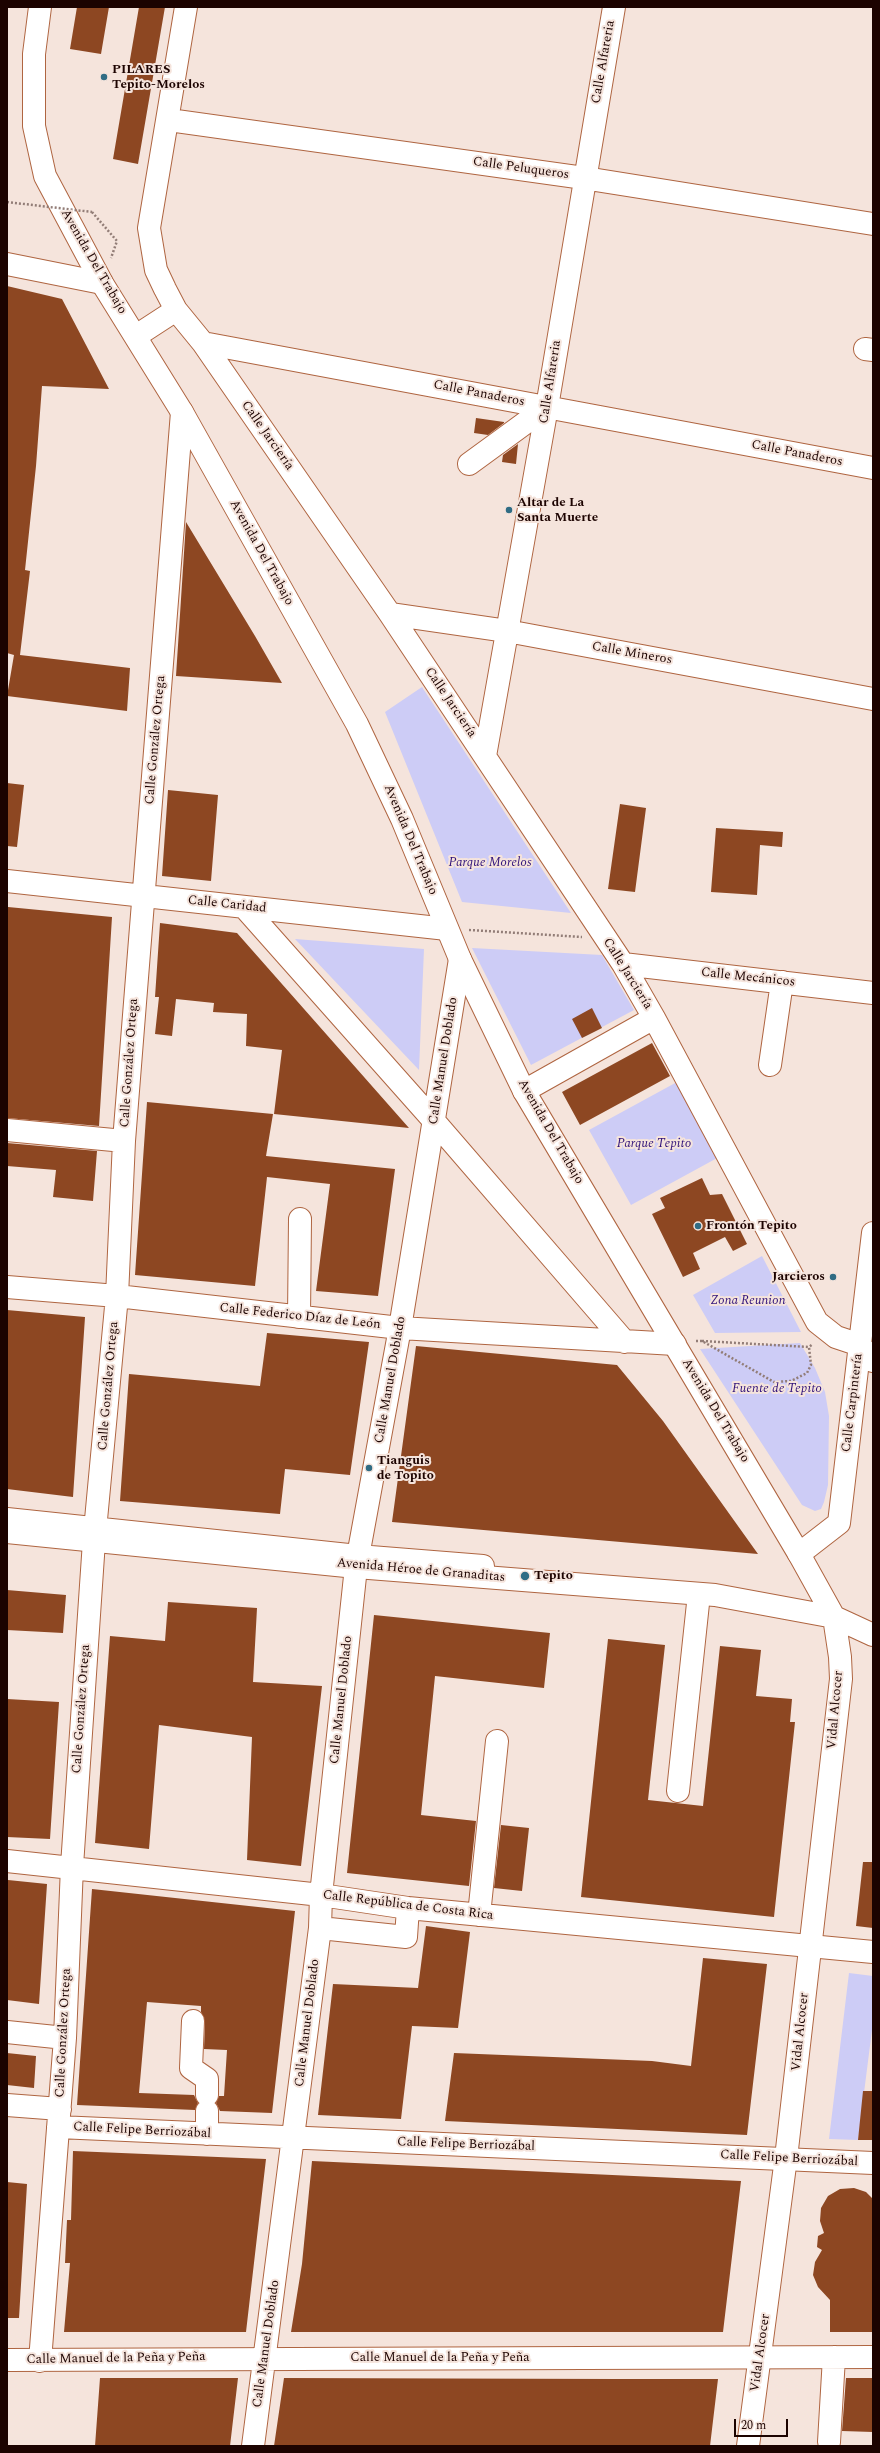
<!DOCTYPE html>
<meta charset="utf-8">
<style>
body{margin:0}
#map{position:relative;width:880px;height:2453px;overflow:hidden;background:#f5e4dc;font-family:Spectral,serif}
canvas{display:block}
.frame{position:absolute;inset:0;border:8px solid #1c0300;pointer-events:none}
.scale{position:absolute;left:734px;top:2419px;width:54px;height:18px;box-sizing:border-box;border:2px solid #1c0300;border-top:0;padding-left:5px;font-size:12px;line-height:14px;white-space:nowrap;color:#1c0300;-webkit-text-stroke:3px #f5e4dc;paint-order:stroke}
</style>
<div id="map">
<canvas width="880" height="2453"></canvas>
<div class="frame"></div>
<div class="scale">20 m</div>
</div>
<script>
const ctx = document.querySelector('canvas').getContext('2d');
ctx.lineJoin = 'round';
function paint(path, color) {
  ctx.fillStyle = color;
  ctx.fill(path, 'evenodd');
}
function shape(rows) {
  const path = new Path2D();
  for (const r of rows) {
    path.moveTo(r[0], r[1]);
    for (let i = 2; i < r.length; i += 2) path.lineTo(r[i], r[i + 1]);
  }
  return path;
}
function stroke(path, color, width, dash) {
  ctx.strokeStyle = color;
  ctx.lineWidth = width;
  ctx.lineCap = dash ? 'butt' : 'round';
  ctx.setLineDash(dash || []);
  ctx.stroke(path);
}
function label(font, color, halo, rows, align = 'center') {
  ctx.font = font + ' Spectral,serif';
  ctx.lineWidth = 4;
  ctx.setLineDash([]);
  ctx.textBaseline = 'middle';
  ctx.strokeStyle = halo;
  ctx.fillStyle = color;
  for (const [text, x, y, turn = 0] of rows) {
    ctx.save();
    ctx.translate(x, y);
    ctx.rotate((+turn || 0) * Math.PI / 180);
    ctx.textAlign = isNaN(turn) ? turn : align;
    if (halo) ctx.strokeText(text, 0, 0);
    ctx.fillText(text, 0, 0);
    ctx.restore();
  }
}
paint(shape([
 [422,687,571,913,462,902,385,712],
 [295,939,424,949,419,1070],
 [472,948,602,955,634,1010,531,1065],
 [677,1082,719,1157,631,1205,589,1130],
 [762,1256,801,1332,715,1333,693,1295],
 [800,1343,815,1368,825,1392,829,1416,828,1485,824,1502,821,1509,815,1511,802,1505,700,1349],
 [849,1973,873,1976,873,2022,858,2140,829,2139]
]), '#cdccf6');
paint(shape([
 [77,7,109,7,101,54,70,49],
 [139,7,165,7,138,164,113,159],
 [7,286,62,299,109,389,42,386,36,466,25,570,30,571,20,655,130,668,127,711,7,696,14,655,7,653],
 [476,418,504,422,504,423,488,435,474,433],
 [518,444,516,464,502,462,503,455],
 [186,522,255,636,282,683,176,676],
 [7,783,24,785,17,847,7,846],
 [168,790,218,795,211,881,162,876],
 [620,804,646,808,635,892,608,889],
 [716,828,783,832,782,847,760,845,757,895,711,892],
 [8,907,112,917,99,1126,7,1118],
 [160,923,237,933,409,1128,274,1114,282,1050,246,1046,247,1014,213,1012,214,1003,176,999,172,1036,155,1034,159,997,155,997],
 [592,1008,602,1028,582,1038,572,1019],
 [652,1043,670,1076,580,1125,562,1092],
 [147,1102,273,1114,266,1156,395,1169,378,1296,316,1291,330,1184,267,1177,255,1286,135,1275],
 [7,1143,97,1151,93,1201,53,1197,56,1170,7,1166],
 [702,1178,710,1195,722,1194,747,1244,733,1251,725,1237,693,1253,700,1269,683,1277,652,1214,665,1208,660,1198],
 [7,1310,85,1317,73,1497,7,1489],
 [267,1333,369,1342,350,1475,285,1469,280,1514,120,1501,129,1374,260,1386],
 [416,1346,617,1365,663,1421,758,1554,392,1522],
 [7,1590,66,1595,63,1633,7,1630],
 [168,1602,257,1608,253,1682,322,1686,301,1866,247,1860,252,1737,159,1725,149,1849,95,1843,110,1636,165,1641],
 [374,1615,550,1633,544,1688,435,1676,421,1815,476,1821,469,1886,347,1873],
 [608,1639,665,1645,648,1800,703,1806,720,1646,761,1650,756,1696,792,1699,790,1722,795,1722,774,1917,581,1897],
 [7,1699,59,1702,50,1839,7,1837],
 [501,1825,529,1828,522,1891,494,1888],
 [863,1862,873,1862,873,1928,856,1926],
 [8,1880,47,1884,39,2004,7,2000],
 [92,1889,295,1911,272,2113,220,2111,216,2103,219,2096,224,2096,227,2050,204,2049,205,2022,201,2012,201,2006,147,2002,139,2093,194,2095,198,2103,195,2110,77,2105],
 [426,1926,470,1932,458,2028,412,2026,401,2119,318,2115,333,1984,418,1988],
 [703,1958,767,1964,747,2135,445,2121,454,2053,652,2061,691,2066],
 [7,2053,36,2056,34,2088,7,2085],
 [863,2091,873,2091,873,2140,858,2140],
 [73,2151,266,2159,246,2332,64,2332,70,2263,65,2263,67,2220,71,2220],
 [312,2161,741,2181,723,2332,291,2332,302,2264],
 [7,2182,27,2184,19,2318,7,2318],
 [854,2188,866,2192,873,2199,873,2332,830,2332,830,2300,818,2287,813,2275,815,2262,822,2250,817,2247,818,2236,824,2233,820,2221,821,2208,828,2196,840,2189],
 [100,2378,238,2378,230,2446,95,2446],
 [284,2378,612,2379,718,2379,710,2446,274,2446],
 [846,2378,873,2378,873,2432,842,2431]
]), '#8d4722');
const minor = shape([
 [186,7,149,228,156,270,165,289,176,310,203,343,390,614,623,964,654,1018,817,1322,836,1337,860,1345,873,1361],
 [169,120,584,178,873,224],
 [7,264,102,283],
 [136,336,176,310],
 [203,343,873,468],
 [865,349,873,350],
 [469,464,547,407],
 [390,614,507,631,873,699],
 [485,756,547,407,614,7],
 [7,881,447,929],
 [244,907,434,1121,625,1342],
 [623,964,873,993],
 [770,1065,782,982],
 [524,1091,654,1018],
 [7,1130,124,1141],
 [7,1287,117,1296,400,1328,675,1344],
 [299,1317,300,1219],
 [7,1519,358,1556,483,1566],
 [799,1554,839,1523,873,1233],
 [678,1791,699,1594],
 [7,1861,321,1895,408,1908,873,1952],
 [479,1915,497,1741],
 [320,1928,406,1937,408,1908],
 [193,2021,191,2068,207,2079,207,2095],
 [7,2032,65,2038],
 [7,2105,60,2109],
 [207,2111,207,2134],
 [58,2127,873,2163],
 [7,2360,873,2357],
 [40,2361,65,2038,72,1866,94,1541,117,1296,124,1141,182,412],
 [829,2442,834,2357],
 [253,2446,320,1928,321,1895,356,1567,400,1328,460,959]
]);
const major = shape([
 [40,7,34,54,34,126,45,176,102,283,182,412,357,724,402,819,460,959,524,1091,799,1554,834,1617,840,1657,841,1679,786,2158,748,2446],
 [7,1532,356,1567,715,1595,834,1617,873,1635]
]);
stroke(minor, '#af6541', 24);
stroke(major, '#af6541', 24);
stroke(shape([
 [92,212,117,241,111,258],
 [469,930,582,937],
 [696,1341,702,1341,774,1382,791,1381,807,1373,811,1365,809,1347,813,1344],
 [702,1341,809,1347]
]), '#927d77', 2.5, [2, 2]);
stroke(minor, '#fff', 22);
stroke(major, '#fff', 22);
stroke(shape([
 [7,202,92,212]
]), '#927d77', 2.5, [2, 2]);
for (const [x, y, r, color] of [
 [104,77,4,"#306c84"],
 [509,510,4,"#306c84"],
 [698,1226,4,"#306c84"],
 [833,1277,4,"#306c84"],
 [369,1468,4,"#306c84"],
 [525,1576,5,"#306c84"]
]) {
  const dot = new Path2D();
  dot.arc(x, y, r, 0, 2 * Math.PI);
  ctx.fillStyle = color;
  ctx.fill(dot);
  stroke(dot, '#f5e4dc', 1.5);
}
label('13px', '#1c0300', '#f5e4dc', [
 ["Calle Alfareria",604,62,-80],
 ["Calle Peluqueros",521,169,8],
 ["Avenida Del Trabajo",93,262,60],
 ["Calle Alfareria",551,382,-81],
 ["Calle Panaderos",479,394,11],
 ["Calle Jarciería",267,436,55],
 ["Calle Panaderos",797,454,11],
 ["Avenida Del Trabajo",261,553,61],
 ["Calle Mineros",632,654,10],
 ["Calle Jarciería",450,703,56],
 ["Calle González Ortega",156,740,-85],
 ["Avenida Del Trabajo",410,840,67],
 ["Calle Caridad",227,905,6],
 ["Calle Jarciería",627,974,58],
 ["Calle Mecánicos",748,978,6],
 ["Calle Manuel Doblado",444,1061,-81],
 ["Calle González Ortega",130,1063,-86],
 ["Avenida Del Trabajo",550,1132,60],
 ["Calle Federico Díaz de León",300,1317,6],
 ["Calle Manuel Doblado",391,1380,-80],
 ["Calle González Ortega",109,1386,-85],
 ["Calle Carpintería",853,1403,-83],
 ["Avenida Del Trabajo",715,1411,59],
 ["Avenida Héroe de Granaditas",421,1571,5],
 ["Calle Manuel Doblado",342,1700,-84],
 ["Calle González Ortega",82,1709,-86],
 ["Vidal Alcocer",836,1710,-85],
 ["Calle República de Costa Rica",408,1906,7],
 ["Calle Manuel Doblado",308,2023,-83],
 ["Vidal Alcocer",801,2032,-84],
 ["Calle González Ortega",64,2033,-87],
 ["Calle Felipe Berriozábal",142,2131,3],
 ["Calle Felipe Berriozábal",466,2145,2],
 ["Calle Felipe Berriozábal",789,2159,3],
 ["Calle Manuel Doblado",267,2344,-82],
 ["Vidal Alcocer",761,2353,-82],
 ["Calle Manuel de la Peña y Peña",440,2358],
 ["Calle Manuel de la Peña y Peña",116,2359,-1]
]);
label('bold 13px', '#1c0300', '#f5e4dc', [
 ["PILARES",112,70],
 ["Tepito-Morelos",112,85],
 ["Altar de La",517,503],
 ["Santa Muerte",517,518],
 ["Frontón Tepito",706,1226],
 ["Jarcieros",825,1277,"right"],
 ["Tianguis",377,1461],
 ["de Topito",377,1476],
 ["Tepito",534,1576]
], 'left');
label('italic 13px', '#31137a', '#f5e4dc', [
 ["Parque Morelos",490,863],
 ["Parque Tepito",654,1144],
 ["Zona Reunion",748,1301],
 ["Fuente de Tepito",777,1389]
]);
</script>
